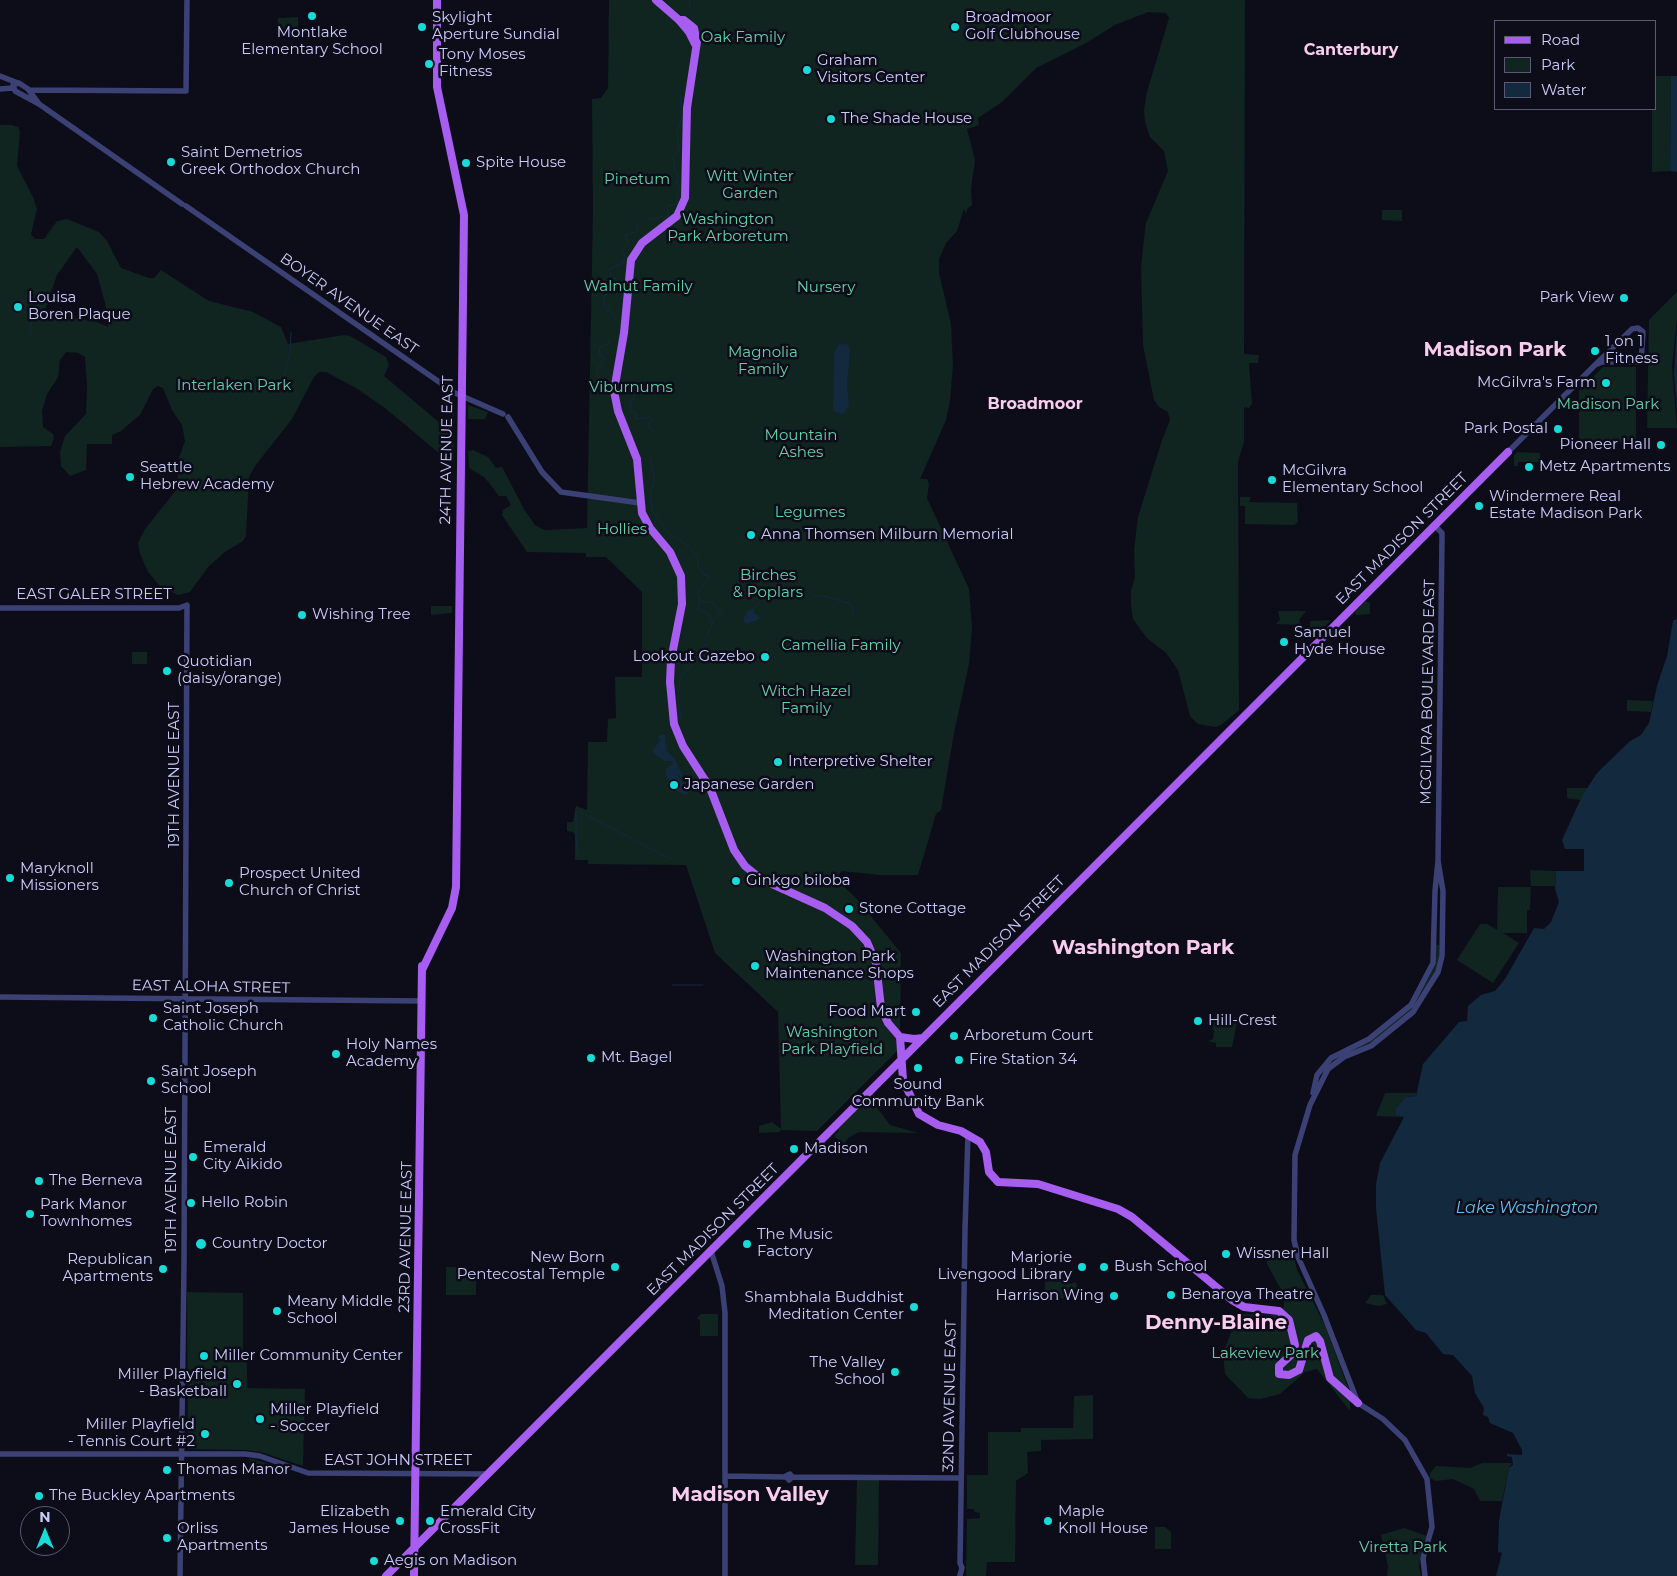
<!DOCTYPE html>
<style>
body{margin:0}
#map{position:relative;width:1677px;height:1576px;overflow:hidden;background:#0d0d1a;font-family:Montserrat,sans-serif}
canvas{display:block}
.legend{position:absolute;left:1494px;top:20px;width:162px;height:90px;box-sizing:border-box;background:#0d0d1a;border:1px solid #595974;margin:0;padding:6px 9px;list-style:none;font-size:15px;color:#cbcbfa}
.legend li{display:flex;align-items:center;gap:10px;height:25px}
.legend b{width:25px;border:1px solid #595974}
.north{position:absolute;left:20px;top:1506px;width:50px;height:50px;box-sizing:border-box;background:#0d0d1a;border:1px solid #595974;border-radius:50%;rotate:0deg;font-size:14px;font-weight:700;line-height:20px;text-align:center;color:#cbcbfa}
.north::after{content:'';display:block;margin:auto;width:18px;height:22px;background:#16dbd7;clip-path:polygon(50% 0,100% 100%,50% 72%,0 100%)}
</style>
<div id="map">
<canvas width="1677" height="1576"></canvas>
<ul class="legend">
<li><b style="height:6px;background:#a75def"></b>Road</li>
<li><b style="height:14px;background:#102420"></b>Park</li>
<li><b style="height:14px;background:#12293e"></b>Water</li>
</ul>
<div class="north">N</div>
</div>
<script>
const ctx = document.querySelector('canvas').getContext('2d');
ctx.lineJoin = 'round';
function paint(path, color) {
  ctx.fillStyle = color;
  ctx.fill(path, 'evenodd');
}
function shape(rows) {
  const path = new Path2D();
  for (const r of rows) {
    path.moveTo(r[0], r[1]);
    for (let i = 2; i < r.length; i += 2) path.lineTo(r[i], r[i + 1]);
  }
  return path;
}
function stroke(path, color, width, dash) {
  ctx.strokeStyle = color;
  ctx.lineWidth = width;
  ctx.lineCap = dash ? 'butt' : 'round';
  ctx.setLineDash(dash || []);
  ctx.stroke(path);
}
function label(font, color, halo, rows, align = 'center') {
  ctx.font = font + ' Montserrat,sans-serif';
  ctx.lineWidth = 5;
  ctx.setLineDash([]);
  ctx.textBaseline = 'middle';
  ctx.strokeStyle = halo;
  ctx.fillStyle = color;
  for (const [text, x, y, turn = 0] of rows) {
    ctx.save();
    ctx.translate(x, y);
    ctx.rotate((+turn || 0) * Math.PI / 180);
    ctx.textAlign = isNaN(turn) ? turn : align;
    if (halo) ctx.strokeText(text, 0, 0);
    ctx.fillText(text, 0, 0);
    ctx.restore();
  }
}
paint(shape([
 [609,0,1245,0,1244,354,1259,355,1258,363,1249,363,1252,404,1249,408,1244,407,1244,442,1238,462,1239,710,1221,725,1215,727,1198,724,1190,716,1178,670,1166,653,1148,639,1140,629,1133,619,1131,605,1131,590,1135,578,1134,549,1138,517,1162,440,1170,420,1168,412,1159,407,1154,400,1143,345,1141,267,1144,238,1146,223,1168,171,1164,151,1150,137,1145,122,1144,110,1147,92,1169,18,1166,13,1148,12,1115,25,1086,43,1036,68,1002,102,978,118,979,125,967,129,975,160,971,189,972,205,967,209,966,214,964,209,957,231,946,243,939,259,939,273,951,324,953,365,950,401,946,420,920,479,927,479,929,484,927,498,969,589,972,627,969,664,954,733,941,810,936,814,918,875,879,875,842,871,835,878,855,897,901,953,900,1032,897,1051,817,1131,781,1130,779,1132,759,1133,759,1126,772,1122,781,1129,778,1012,715,953,686,865,588,864,588,860,575,860,575,835,573,832,567,831,567,822,573,822,576,806,587,810,588,742,607,742,608,719,616,718,615,677,642,677,642,592,606,557,586,557,586,553,527,552,502,515,503,510,511,505,506,496,499,496,485,478,469,468,468,451,473,450,488,457,496,468,502,467,524,509,535,525,544,530,587,528,593,210,592,99,601,98,608,88],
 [298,17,298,29,278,29,278,18],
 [1656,76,1671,76,1670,171,1652,172,1652,109,1656,109],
 [0,125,12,125,18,127,20,131,17,166,33,197,37,209,31,234,35,239,44,239,57,221,67,219,99,232,107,241,121,268,149,278,154,278,161,270,209,301,253,312,281,327,288,344,344,335,350,336,386,357,389,365,384,376,453,434,454,454,450,457,440,454,385,408,356,388,326,372,319,372,314,377,292,419,255,466,249,477,246,536,243,541,225,552,208,567,190,592,178,595,160,586,148,572,140,554,138,543,145,529,177,489,179,458,185,441,182,425,172,410,163,388,158,386,153,389,140,415,121,431,112,435,112,444,87,444,86,470,70,476,61,466,60,452,65,436,86,414,87,385,85,357,78,353,66,352,60,360,58,377,47,394,42,411,43,427,53,434,54,438,51,446,0,447],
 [77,247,97,274,107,310,108,327,97,322,44,313,57,275],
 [1382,210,1402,210,1402,221,1382,220],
 [1677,292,1677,319,1672,367,1677,428,1647,428,1649,320],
 [1603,367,1636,367,1636,443,1579,442,1579,391],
 [445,395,455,401,454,416,439,405],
 [468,405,488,412,485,419,468,419],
 [1517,452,1540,453,1540,462,1518,462,1518,466,1514,466,1514,456],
 [1240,497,1251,497,1249,502,1297,503,1298,522,1294,525,1245,524,1245,506,1240,506],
 [1365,601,1370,603,1370,614,1356,615,1355,612],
 [431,606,452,606,452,613,431,615],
 [1278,611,1306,611,1299,620,1301,625,1276,624,1280,620],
 [1331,620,1311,640,1310,621],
 [132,652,147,652,147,664,132,664],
 [1627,700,1653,701,1651,712,1627,711],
 [1567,788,1588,788,1580,800,1567,798],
 [1530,870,1556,871,1555,886,1531,886],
 [1498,887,1531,887,1530,910,1527,910,1527,933,1503,933,1519,943,1493,983,1457,960,1480,924,1487,924,1497,930],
 [1436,945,1439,945,1440,960,1436,971,1414,1009,1367,1046,1327,1068,1319,1076,1328,1062,1358,1046,1414,1004,1433,969],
 [1212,1016,1238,1017,1232,1047,1216,1047,1216,1043,1208,1041,1213,1039,1214,1031,1212,1028,1214,1025],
 [1385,1093,1417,1093,1416,1096,1406,1097,1404,1117,1376,1116],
 [869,1097,890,1125,918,1133,859,1132,848,1138,841,1149,841,1142,834,1136,839,1131,838,1129],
 [1292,1250,1297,1270,1325,1326,1350,1393,1350,1411,1317,1369,1305,1372,1280,1394,1260,1399,1248,1398,1225,1374,1223,1354,1238,1314,1276,1315,1284,1307,1284,1295,1266,1262],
 [446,1267,456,1267,456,1273,476,1273,476,1295,446,1295],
 [1045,1281,1069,1282,1069,1284,1076,1282,1077,1286,1073,1292,1073,1298,1045,1299],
 [187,1292,243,1293,243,1359,247,1359,247,1388,305,1389,303,1466,261,1452,245,1450,188,1449],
 [1371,1295,1383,1295,1387,1304,1378,1306,1365,1303],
 [701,1314,718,1314,718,1336,700,1336,700,1321,697,1318],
 [1093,1395,1093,1439,1041,1440,1041,1451,1027,1452,1028,1473,1016,1481,1015,1562,987,1562,986,1576,966,1576,967,1519,980,1518,980,1513,975,1512,974,1509,967,1509,967,1475,988,1475,988,1432,1021,1432,1021,1428,1073,1428,1074,1396],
 [250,1458,288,1470,249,1470],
 [1482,1463,1512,1463,1509,1468,1502,1501,1480,1501,1474,1489,1453,1479,1436,1481,1430,1478,1430,1473,1436,1466,1470,1468],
 [857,1480,879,1480,878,1565,855,1565],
 [1155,1527,1165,1527,1171,1532,1171,1549,1155,1549],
 [1404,1528,1427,1536,1422,1545,1419,1567,1421,1576,1387,1576,1388,1566,1381,1535]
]), '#102420');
paint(shape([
 [1671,76,1677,76,1677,172,1670,171],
 [1677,325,1677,408,1674,375],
 [843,343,848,345,850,350,847,386,849,404,845,412,842,414,835,412,833,409,834,354,838,345],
 [754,608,754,613,759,616,760,619,746,624,743,620,747,611],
 [1677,618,1677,1576,1496,1576,1502,1553,1498,1552,1499,1520,1509,1468,1513,1465,1512,1457,1507,1456,1507,1454,1522,1455,1522,1450,1513,1433,1490,1423,1488,1417,1483,1415,1484,1408,1475,1393,1472,1376,1453,1355,1443,1354,1426,1333,1416,1330,1385,1295,1376,1208,1376,1184,1380,1163,1404,1117,1396,1115,1396,1109,1406,1097,1416,1096,1423,1064,1459,1022,1467,1021,1468,1006,1481,995,1495,991,1505,979,1534,928,1544,929,1551,922,1559,902,1555,889,1556,871,1584,871,1584,849,1565,849,1562,840,1582,796,1597,773,1630,741,1641,735,1649,723,1657,686,1667,656,1673,621],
 [662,734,666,736,665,744,668,745,666,748,667,751,674,758,684,778,677,775,687,788,688,794,685,795,675,790,666,775,665,769,673,764,672,761,664,761,652,752,660,740,658,737]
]), '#12293e');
stroke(shape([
 [689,10,690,0],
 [647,219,658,219,661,216,666,218,669,215,667,212,668,206,678,204,676,195,680,188,676,181,679,177,675,172,673,157,679,152,677,130,681,121,681,95],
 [725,228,736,228,761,238,773,239],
 [615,320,614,315,605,307,603,297,619,285,616,279,611,278,609,269,623,263,625,256,622,248,626,246,628,242,625,235,638,231,637,225,639,222],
 [30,331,33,312,40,302],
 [608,385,598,378,597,369,605,359,599,354,600,347,609,343,610,339],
 [619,388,625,390,634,387,638,390,638,393,634,395,634,399,629,404,631,406,630,412,636,413,635,419,650,417,652,420,648,424,650,430,655,432],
 [280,390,290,355,291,332],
 [650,458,655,479,650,496,652,511,671,535,690,547,699,559,697,567,703,571,702,574,710,577,697,593,700,596,698,609,708,614,713,622,706,638],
 [778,591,784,589,796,595,806,596],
 [814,596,824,596,848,603,852,606,853,615],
 [699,601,713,603,723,616],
 [754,608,768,594,775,593],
 [681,720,678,698,680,678,702,654,707,642],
 [576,810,576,839],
 [580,812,671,859],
 [576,839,577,848],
 [577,849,577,856],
 [672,985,703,985]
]), '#12293e', 1);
stroke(shape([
 [0,76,18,83],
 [0,89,13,88],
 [29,90,186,91,187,0],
 [39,104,28,89,19,83,13,85,15,91,39,104,182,204],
 [186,206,455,393,503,414],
 [508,417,542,472,561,492,640,503],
 [1508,452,1598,362,1632,329,1638,328,1643,332,1641,362,1602,362,1595,365],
 [0,608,179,608,187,605,184,1263,180,1576],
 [0,997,422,1001],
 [1313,1093,1317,1075,1331,1058,1369,1039,1411,1005,1433,963,1435,891,1438,861,1442,538,1442,533,1435,526],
 [965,1225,965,1230,968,1134],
 [711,1251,722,1286,725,1313,725,1576],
 [0,1454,245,1454,260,1456,308,1473,488,1474],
 [727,1476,786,1477],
 [792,1477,790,1474,786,1476,789,1480,792,1477,961,1478],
 [960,1575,962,1568,960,1563,965,1230],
 [1425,1576,1423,1558,1432,1527,1427,1479,1405,1440,1383,1419,1358,1403,1324,1315,1298,1257,1294,1240,1295,1155,1310,1105,1328,1069,1344,1057,1371,1046,1413,1012,1438,972,1442,956,1443,891,1438,861]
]), '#3c4175', 5.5);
stroke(shape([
 [656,0,679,20,689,32,695,44],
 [679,20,684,20,694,28,697,42,687,108,685,198,677,216,642,243,631,260,624,333,614,391,618,411,637,459,642,513,650,528,670,552,681,576,682,604,671,660,670,682,674,724,683,746,710,788,734,850,745,866,761,879,825,908,852,926,867,942,876,963,881,1008,888,1023,900,1037,903,1080,919,1114,938,1125,961,1131,980,1142,986,1152,989,1172,998,1182,1038,1184,1118,1209,1132,1217,1232,1300,1244,1307,1279,1311,1289,1320,1295,1345,1293,1353,1279,1366,1279,1374,1289,1375,1299,1370,1308,1340,1316,1336,1320,1341,1330,1378,1358,1403],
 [422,970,452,908,456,887,464,215,437,87,437,0],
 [900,1037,914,1039,923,1038],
 [386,1576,1508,452],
 [414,1576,422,966]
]), '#a75def', 8);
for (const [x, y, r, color] of [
 [312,16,5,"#16dbd7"],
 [422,27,5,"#16dbd7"],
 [955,27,5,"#16dbd7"],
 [429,64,5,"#16dbd7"],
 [807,70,5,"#16dbd7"],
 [831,119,5,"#16dbd7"],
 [171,162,5,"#16dbd7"],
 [466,163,5,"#16dbd7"],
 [1624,298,5,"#16dbd7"],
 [18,307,5,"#16dbd7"],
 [1595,351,5,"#16dbd7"],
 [1606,383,5,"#16dbd7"],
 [1558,429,5,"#16dbd7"],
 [1661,445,5,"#16dbd7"],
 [1529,467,5,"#16dbd7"],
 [130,477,5,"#16dbd7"],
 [1272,480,5,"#16dbd7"],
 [1479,506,5,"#16dbd7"],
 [751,535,5,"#16dbd7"],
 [302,615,5,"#16dbd7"],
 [1284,642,5,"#16dbd7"],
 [765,657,5,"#16dbd7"],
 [167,671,5,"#16dbd7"],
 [778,762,5,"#16dbd7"],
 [674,785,5,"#16dbd7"],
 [10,878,5,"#16dbd7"],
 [736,881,5,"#16dbd7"],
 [229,883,5,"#16dbd7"],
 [849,909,5,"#16dbd7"],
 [755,966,5,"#16dbd7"],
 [916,1012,5,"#16dbd7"],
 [153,1018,5,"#16dbd7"],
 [1198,1021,5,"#16dbd7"],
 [954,1036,5,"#16dbd7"],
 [336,1054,5,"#16dbd7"],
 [591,1058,5,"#16dbd7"],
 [959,1060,5,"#16dbd7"],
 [918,1068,5,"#16dbd7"],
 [151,1081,5,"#16dbd7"],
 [794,1149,5,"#16dbd7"],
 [193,1157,5,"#16dbd7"],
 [39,1181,5,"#16dbd7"],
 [191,1203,5,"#16dbd7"],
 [30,1214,5,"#16dbd7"],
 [201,1244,6,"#16dbd7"],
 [747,1244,5,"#16dbd7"],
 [1226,1254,5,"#16dbd7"],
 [615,1267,5,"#16dbd7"],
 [1082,1267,5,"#16dbd7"],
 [1104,1267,5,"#16dbd7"],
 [163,1269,5,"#16dbd7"],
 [1171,1295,5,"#16dbd7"],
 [1114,1296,5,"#16dbd7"],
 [914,1307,5,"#16dbd7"],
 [277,1311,5,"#16dbd7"],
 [204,1356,5,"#16dbd7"],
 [895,1372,5,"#16dbd7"],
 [237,1384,5,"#16dbd7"],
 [260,1419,5,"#16dbd7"],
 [205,1434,5,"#16dbd7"],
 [167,1470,5,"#16dbd7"],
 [39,1496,5,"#16dbd7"],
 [400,1521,5,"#16dbd7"],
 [430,1521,5,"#16dbd7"],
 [1048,1521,5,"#16dbd7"],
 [167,1538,5,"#16dbd7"],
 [374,1561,5,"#16dbd7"]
]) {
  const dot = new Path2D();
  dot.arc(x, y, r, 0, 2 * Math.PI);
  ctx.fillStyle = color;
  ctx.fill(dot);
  stroke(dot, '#0d0d1a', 2);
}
label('15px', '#cbcbfa', '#0d0d1a', [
 ["Skylight",432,18],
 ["Aperture Sundial",432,35],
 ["Broadmoor",965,18],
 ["Golf Clubhouse",965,35],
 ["Montlake",312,33,"center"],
 ["Elementary School",312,50,"center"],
 ["Tony Moses",439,55],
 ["Fitness",439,72],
 ["Graham",817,61],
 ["Visitors Center",817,78],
 ["The Shade House",841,119],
 ["Saint Demetrios",181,153],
 ["Greek Orthodox Church",181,170],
 ["Spite House",476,163],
 ["Louisa",28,298],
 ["Boren Plaque",28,315],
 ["Park View",1614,298,"right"],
 ["1 on 1",1605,342],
 ["Fitness",1605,359],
 ["McGilvra's Farm",1596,383,"right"],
 ["Park Postal",1548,429,"right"],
 ["Pioneer Hall",1651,445,"right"],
 ["Metz Apartments",1539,467],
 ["Seattle",140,468],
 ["Hebrew Academy",140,485],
 ["McGilvra",1282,471],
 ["Elementary School",1282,488],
 ["Windermere Real",1489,497],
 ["Estate Madison Park",1489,514],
 ["Anna Thomsen Milburn Memorial",761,535],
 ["Wishing Tree",312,615],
 ["Samuel",1294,633],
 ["Hyde House",1294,650],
 ["Lookout Gazebo",755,657,"right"],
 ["Quotidian",177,662],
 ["(daisy/orange)",177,679],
 ["Interpretive Shelter",788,762],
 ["Japanese Garden",684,785],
 ["Maryknoll",20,869],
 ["Missioners",20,886],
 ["Prospect United",239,874],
 ["Church of Christ",239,891],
 ["Ginkgo biloba",746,881],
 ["Stone Cottage",859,909],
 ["Washington Park",765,957],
 ["Maintenance Shops",765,974],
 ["Saint Joseph",163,1009],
 ["Catholic Church",163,1026],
 ["Food Mart",906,1012,"right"],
 ["Hill-Crest",1208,1021],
 ["Arboretum Court",964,1036],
 ["Holy Names",346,1045],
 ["Academy",346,1062],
 ["Mt. Bagel",601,1058],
 ["Fire Station 34",969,1060],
 ["Saint Joseph",161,1072],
 ["School",161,1089],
 ["Sound",918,1085,"center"],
 ["Community Bank",918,1102,"center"],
 ["Emerald",203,1148],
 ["City Aikido",203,1165],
 ["Madison",804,1149],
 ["The Berneva",49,1181],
 ["Hello Robin",201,1203],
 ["Park Manor",40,1205],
 ["Townhomes",40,1222],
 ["The Music",757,1235],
 ["Factory",757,1252],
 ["Country Doctor",212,1244],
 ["Wissner Hall",1236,1254],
 ["New Born",605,1258,"right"],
 ["Pentecostal Temple",605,1275,"right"],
 ["Marjorie",1072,1258,"right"],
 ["Livengood Library",1072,1275,"right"],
 ["Republican",153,1260,"right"],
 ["Apartments",153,1277,"right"],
 ["Bush School",1114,1267],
 ["Benaroya Theatre",1181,1295],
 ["Harrison Wing",1104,1296,"right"],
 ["Shambhala Buddhist",904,1298,"right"],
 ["Meditation Center",904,1315,"right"],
 ["Meany Middle",287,1302],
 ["School",287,1319],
 ["Miller Community Center",214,1356],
 ["The Valley",885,1363,"right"],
 ["School",885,1380,"right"],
 ["Miller Playfield",227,1375,"right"],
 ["- Basketball",227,1392,"right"],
 ["Miller Playfield",270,1410],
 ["- Soccer",270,1427],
 ["Miller Playfield",195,1425,"right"],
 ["- Tennis Court #2",195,1442,"right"],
 ["Thomas Manor",177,1470],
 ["The Buckley Apartments",49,1496],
 ["Elizabeth",390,1512,"right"],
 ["James House",390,1529,"right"],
 ["Emerald City",440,1512],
 ["CrossFit",440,1529],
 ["Maple",1058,1512],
 ["Knoll House",1058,1529],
 ["Orliss",177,1529],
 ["Apartments",177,1546],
 ["Aegis on Madison",384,1561]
], 'left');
label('15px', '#60d1a7', '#0d0d1a', [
 ["Oak Family",743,38],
 ["Witt Winter",750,177],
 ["Garden",750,194],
 ["Pinetum",637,180],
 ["Washington",728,220],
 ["Park Arboretum",728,237],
 ["Walnut Family",638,287],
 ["Nursery",826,288],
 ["Magnolia",763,353],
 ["Family",763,370],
 ["Interlaken Park",234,386],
 ["Viburnums",631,388],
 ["Madison Park",1608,405],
 ["Mountain",801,436],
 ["Ashes",801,453],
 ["Legumes",810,513],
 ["Hollies",622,530],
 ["Birches",768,576],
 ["& Poplars",768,593],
 ["Camellia Family",841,646],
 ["Witch Hazel",806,692],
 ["Family",806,709],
 ["Washington",832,1033],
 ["Park Playfield",832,1050],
 ["Lakeview Park",1265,1354],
 ["Viretta Park",1403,1548]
]);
label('15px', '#cbcbfa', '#0d0d1a', [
 ["BOYER AVENUE EAST",349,304,35],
 ["24TH AVENUE EAST",447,450,-89],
 ["EAST MADISON STREET",1402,539,-45],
 ["EAST GALER STREET",94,595],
 ["MCGILVRA BOULEVARD EAST",1428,692,-89],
 ["19TH AVENUE EAST",175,775,-90],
 ["EAST MADISON STREET",999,942,-45],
 ["EAST ALOHA STREET",211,987,1],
 ["19TH AVENUE EAST",172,1180,-90],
 ["EAST MADISON STREET",713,1230,-45],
 ["23RD AVENUE EAST",406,1237,-89],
 ["32ND AVENUE EAST",950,1396,-89],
 ["EAST JOHN STREET",398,1461]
]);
label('bold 16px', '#facdef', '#0d0d1a', [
 ["Canterbury",1351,50],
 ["Broadmoor",1035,404]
]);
label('italic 16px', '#63c0ef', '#0d0d1a', [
 ["Lake Washington",1527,1208]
]);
label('bold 20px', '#facdef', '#0d0d1a', [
 ["Madison Park",1495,350],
 ["Washington Park",1143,948],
 ["Denny-Blaine",1216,1323],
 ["Madison Valley",750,1495]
]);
</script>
